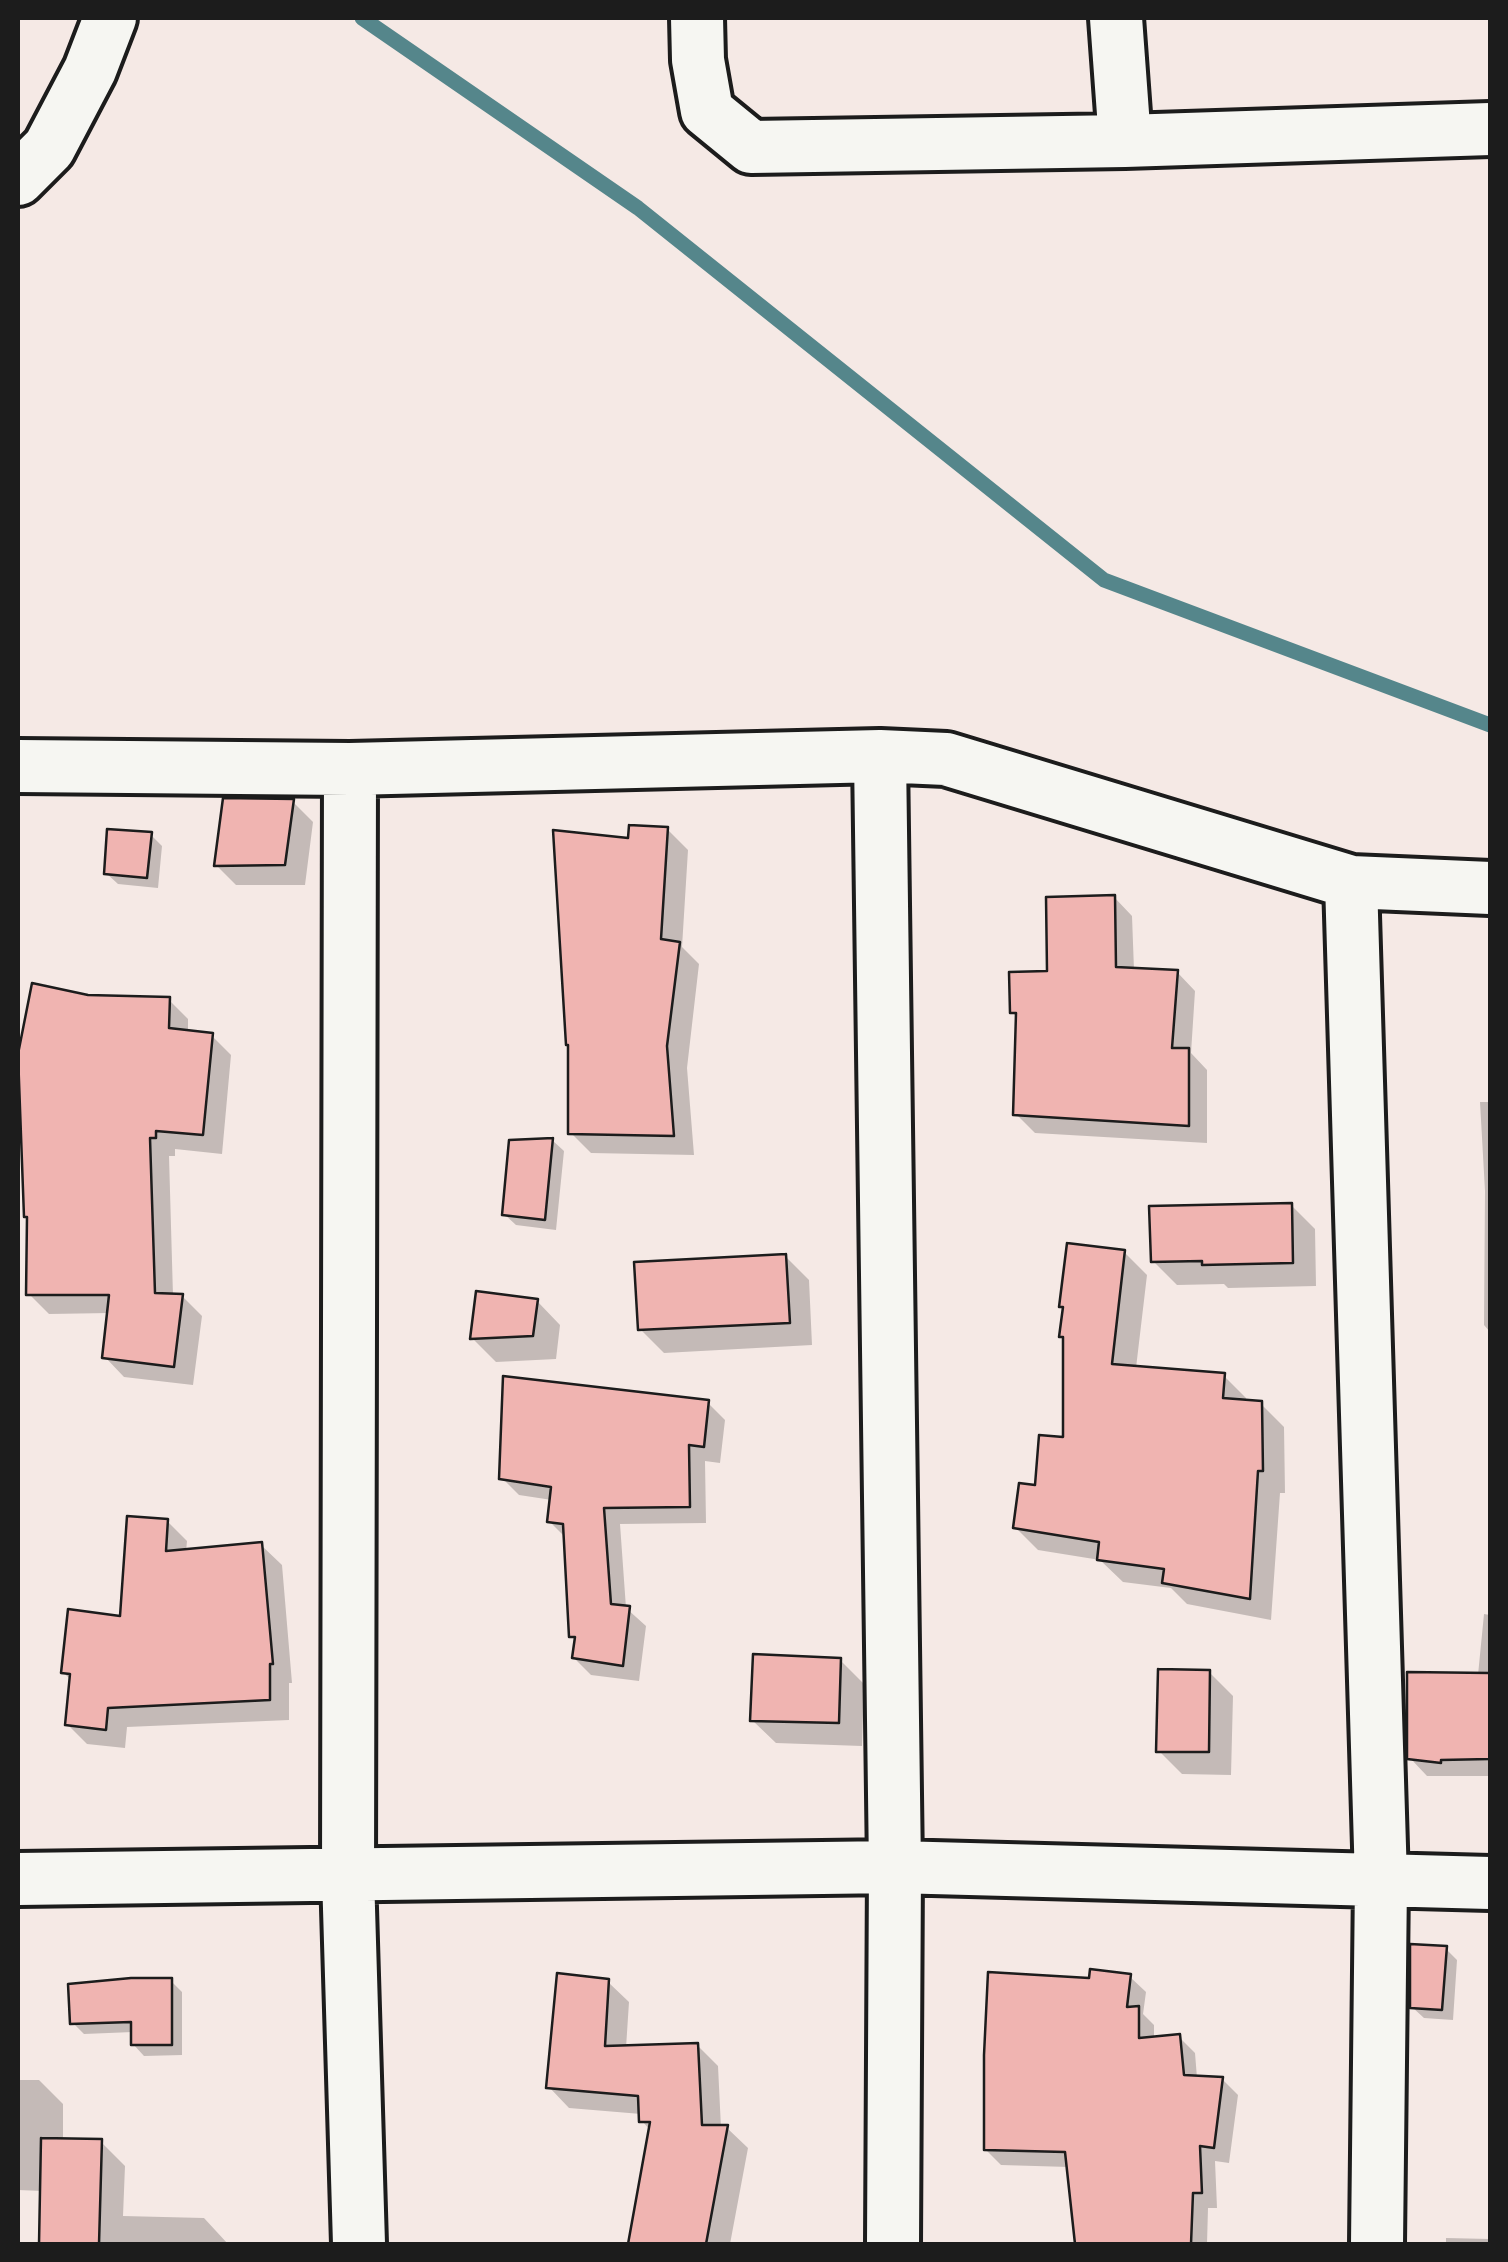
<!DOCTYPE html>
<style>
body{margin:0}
#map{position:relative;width:1508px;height:2262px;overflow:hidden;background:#f5e9e5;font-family:Itim,sans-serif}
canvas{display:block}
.frame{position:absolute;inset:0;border:20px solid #1c1c1c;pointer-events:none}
</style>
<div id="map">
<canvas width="1508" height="2262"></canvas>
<div class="frame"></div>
</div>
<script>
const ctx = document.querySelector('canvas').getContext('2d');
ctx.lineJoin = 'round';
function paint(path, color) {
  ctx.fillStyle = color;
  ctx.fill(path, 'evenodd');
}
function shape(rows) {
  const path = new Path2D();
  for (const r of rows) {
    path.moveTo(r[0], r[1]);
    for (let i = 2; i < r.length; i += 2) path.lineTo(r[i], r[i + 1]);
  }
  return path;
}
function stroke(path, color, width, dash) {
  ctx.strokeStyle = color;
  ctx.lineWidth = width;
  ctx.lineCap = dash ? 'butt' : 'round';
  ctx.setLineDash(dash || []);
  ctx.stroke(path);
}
paint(shape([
 [293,802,313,822,305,885,236,885,216,865],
 [667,829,688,850,682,947,699,964,687,1068,694,1155,591,1153,571,1133,630,841],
 [151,835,162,846,158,888,118,884,106,873],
 [1114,897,1132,916,1134,970,1177,972,1195,991,1191,1053,1207,1070,1207,1143,1035,1133,1016,1114,1018,1018,1012,1012,1050,974],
 [18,948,20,950,20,1008,18,1008],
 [34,986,88,997,169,1000,188,1019,188,1032,211,1035,231,1055,222,1154,175,1149,175,1156,169,1156,173,1296,182,1296,202,1316,193,1385,124,1377,105,1357,110,1313,49,1314,29,1294,29,1218,22,1093,18,1088,18,1067],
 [1480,1102,1490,1102,1490,1332,1484,1325,1485,1191],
 [552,1140,564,1151,556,1230,516,1225,504,1214],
 [1291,1205,1315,1229,1316,1286,1228,1288,1224,1284,1177,1285,1153,1261],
 [1124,1252,1147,1275,1136,1368,1224,1376,1246,1398,1246,1403,1261,1404,1284,1427,1285,1493,1280,1493,1271,1620,1187,1604,1171,1588,1123,1582,1100,1560,1038,1550,1015,1527,1065,1440,1066,1340,1061,1336],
 [785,1256,809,1280,812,1345,664,1353,640,1329],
 [537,1301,560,1325,556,1359,496,1362,472,1338],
 [708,1403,725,1420,720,1463,705,1461,706,1523,620,1524,626,1608,646,1626,639,1681,591,1675,574,1658,577,1641,571,1636,566,1538,550,1522,552,1500,519,1495,502,1478],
 [167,1521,187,1541,186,1552,261,1545,282,1565,292,1683,289,1683,289,1720,127,1727,125,1748,87,1744,67,1724,72,1681,63,1672,122,1618],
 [1484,1614,1490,1615,1490,1776,1427,1776,1410,1758,1478,1675],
 [840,1660,864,1684,862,1746,776,1743,752,1720],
 [1209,1672,1233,1696,1231,1775,1182,1774,1159,1751],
 [1446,1949,1457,1960,1453,2020,1424,2018,1412,2007],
 [1129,1976,1146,1992,1143,2014,1154,2025,1154,2039,1179,2037,1195,2053,1197,2078,1222,2079,1238,2095,1229,2163,1215,2161,1217,2208,1208,2208,1207,2244,1066,2244,1077,2244,1069,2167,1001,2165,985,2149,1091,1981],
 [171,1981,182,1992,182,2055,144,2056,133,2044,133,2032,84,2034,72,2022],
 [608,1982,629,2002,626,2048,697,2045,718,2066,721,2128,727,2128,748,2148,730,2244,631,2244,651,2131,642,2121,641,2114,569,2108,549,2087],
 [18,2080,39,2080,63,2104,63,2141,101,2142,125,2166,123,2216,204,2218,228,2244,41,2244,43,2191,18,2190],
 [1446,2238,1490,2239,1490,2244,1446,2244]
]), '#0003');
stroke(shape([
 [362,18,638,208,1104,580,1490,725]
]), '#55868b', 15);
const building = shape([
 [223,798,294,799,285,865,214,866,223,798],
 [629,825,668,827,661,939,680,942,667,1046,674,1136,568,1134,568,1045,566,1045,553,830,628,838,629,825],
 [107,829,152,832,147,878,104,874,107,829],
 [1115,895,1116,967,1178,970,1172,1048,1189,1048,1189,1126,1013,1115,1016,1013,1010,1013,1009,972,1047,971,1046,897,1115,895],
 [32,983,88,995,170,997,169,1028,213,1033,203,1135,156,1131,156,1138,150,1138,155,1293,183,1294,174,1367,102,1358,109,1295,26,1295,27,1217,24,1217,18,1054,32,983],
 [553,1138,545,1220,502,1215,509,1140,553,1138],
 [1292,1203,1293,1263,1202,1265,1202,1261,1151,1262,1149,1206,1292,1203],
 [1067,1243,1125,1250,1112,1364,1225,1373,1223,1398,1262,1401,1263,1471,1258,1471,1250,1599,1162,1583,1164,1569,1097,1560,1099,1542,1013,1528,1019,1483,1035,1485,1039,1435,1063,1437,1063,1337,1059,1337,1063,1307,1059,1307,1067,1243],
 [786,1254,790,1323,638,1330,634,1262,786,1254],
 [476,1291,538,1299,533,1336,470,1339,476,1291],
 [503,1376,709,1400,704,1447,689,1445,690,1507,604,1508,611,1604,630,1606,623,1666,572,1658,575,1637,569,1637,563,1524,547,1522,551,1487,499,1479,503,1376],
 [127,1516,168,1519,166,1551,262,1542,273,1664,270,1664,270,1700,108,1708,106,1730,65,1725,70,1674,61,1673,68,1609,120,1616,127,1516],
 [753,1654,841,1658,839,1723,750,1721,753,1654],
 [1158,1669,1210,1670,1209,1752,1156,1752,1158,1669],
 [1407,1672,1490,1673,1490,1759,1441,1760,1441,1763,1407,1759,1407,1672],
 [1410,1944,1447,1946,1442,2010,1410,2008,1410,1944],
 [1090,1969,1131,1974,1127,2007,1139,2006,1139,2038,1180,2034,1184,2075,1223,2077,1214,2148,1200,2146,1202,2193,1193,2193,1191,2244,1075,2244,1065,2152,984,2150,984,2055,988,1972,1089,1978,1090,1969],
 [557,1973,609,1979,605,2046,698,2043,702,2125,728,2125,706,2244,628,2244,650,2122,639,2122,638,2096,546,2088,557,1973],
 [131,1978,172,1978,172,2045,131,2045,131,2022,70,2024,68,1984,131,1978],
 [41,2138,102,2139,99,2244,39,2244,41,2138]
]);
paint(building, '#f0b4b1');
stroke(building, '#1c1c1c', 2.5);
const minor = shape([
 [697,18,698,60,707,111,751,147,1125,141,1490,129],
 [1116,18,1125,141],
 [18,179,49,148,90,70,110,18],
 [880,756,895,1867,893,2244],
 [18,766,350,769,880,756,946,759,1351,882,1490,888],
 [350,769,348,1875,359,2244],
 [1351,882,1381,1880,1377,2244],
 [18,1879,895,1867,1490,1883]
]);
stroke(minor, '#1c1c1c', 60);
stroke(minor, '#f6f6f2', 52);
</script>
